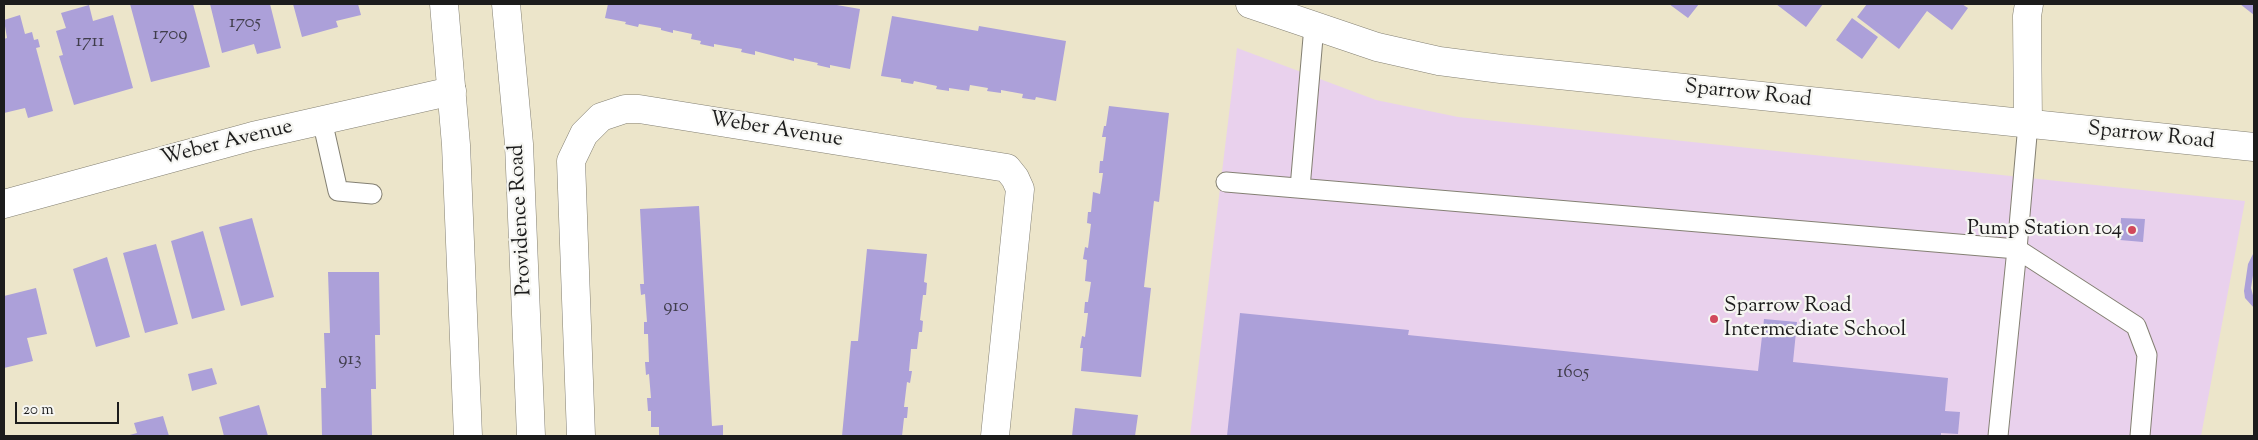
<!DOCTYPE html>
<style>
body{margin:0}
#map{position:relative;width:2258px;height:440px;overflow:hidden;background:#ece5ca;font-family:"Sorts Mill Goudy",serif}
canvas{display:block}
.frame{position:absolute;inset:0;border:5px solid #1c1c1c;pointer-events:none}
.scale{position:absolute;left:15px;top:402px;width:104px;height:22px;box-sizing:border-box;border:2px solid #1c1c1c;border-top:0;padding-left:6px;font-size:15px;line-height:18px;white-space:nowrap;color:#1c1c1c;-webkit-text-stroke:4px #f6f6f2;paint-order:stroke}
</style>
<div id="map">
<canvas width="2258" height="440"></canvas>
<div class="frame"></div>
<div class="scale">20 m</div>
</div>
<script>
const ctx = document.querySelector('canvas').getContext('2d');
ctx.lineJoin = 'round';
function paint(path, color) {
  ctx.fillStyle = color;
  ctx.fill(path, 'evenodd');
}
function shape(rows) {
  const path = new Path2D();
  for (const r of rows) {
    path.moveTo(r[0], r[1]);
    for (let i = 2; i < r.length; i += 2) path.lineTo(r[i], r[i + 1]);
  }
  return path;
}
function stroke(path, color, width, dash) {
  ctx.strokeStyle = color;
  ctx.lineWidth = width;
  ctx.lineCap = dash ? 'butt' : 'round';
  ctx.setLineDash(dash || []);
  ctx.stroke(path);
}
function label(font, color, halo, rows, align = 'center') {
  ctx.font = font + ' "Sorts Mill Goudy",serif';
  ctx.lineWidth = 4.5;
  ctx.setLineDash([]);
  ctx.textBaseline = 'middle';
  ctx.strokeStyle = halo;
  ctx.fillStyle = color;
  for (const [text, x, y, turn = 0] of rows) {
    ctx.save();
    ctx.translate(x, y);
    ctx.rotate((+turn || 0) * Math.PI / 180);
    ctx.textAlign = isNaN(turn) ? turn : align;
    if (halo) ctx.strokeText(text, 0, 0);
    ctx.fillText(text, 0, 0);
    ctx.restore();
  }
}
paint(shape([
 [1237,48,1376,100,1458,117,2245,201,2201,436,1190,436]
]), '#e9d1ed');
paint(shape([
 [130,4,193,4,210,67,151,82],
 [210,4,270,4,281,48,257,54,254,44,222,53],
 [293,4,358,4,361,15,336,21,338,27,302,37],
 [608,4,831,4,860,9,850,69,830,65,830,68,817,65,818,63,794,58,794,61,755,51,755,55,741,52,742,49,714,44,714,47,700,44,701,41,691,39,692,34,673,30,673,33,661,30,661,28,639,24,638,27,625,24,626,22,605,18],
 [1669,4,1699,4,1688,18],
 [1776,4,1823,4,1806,27],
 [1867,4,1962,4,1968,8,1952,30,1927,11,1899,49,1857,17],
 [2240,4,2254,4,2254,15],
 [89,5,93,21,113,15,133,88,74,105,59,56,63,55,56,31,66,28,61,13],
 [20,15,25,34,32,32,34,40,38,39,40,47,36,48,53,111,28,118,25,108,4,113,4,39,7,38,4,20],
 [892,16,978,31,979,26,1066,41,1056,101,1036,97,1035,100,1022,98,1023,94,1001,90,1001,93,987,91,988,88,970,85,969,91,949,88,949,91,936,89,937,86,914,81,913,84,901,82,901,79,881,76],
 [1852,18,1878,37,1862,59,1836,40],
 [1109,106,1169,113,1159,202,1154,201,1144,287,1151,288,1141,377,1081,371,1083,348,1080,348,1082,336,1085,337,1088,313,1084,313,1085,302,1088,302,1091,282,1085,281,1087,260,1083,259,1085,247,1088,248,1091,224,1087,223,1088,212,1091,212,1093,192,1100,194,1103,173,1099,173,1100,161,1103,161,1106,137,1102,137,1104,126,1106,126],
 [699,206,712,426,723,425,723,436,659,436,659,427,651,427,651,411,648,411,647,398,651,398,649,374,646,375,645,362,649,362,648,334,644,334,644,322,647,322,645,294,641,295,640,284,644,284,640,209],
 [252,218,274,297,241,306,219,227],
 [2121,218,2145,219,2143,242,2120,240],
 [203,231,225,310,192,319,171,241],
 [156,244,178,324,145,333,123,253],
 [867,249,927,254,924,282,927,283,926,295,923,295,920,320,923,321,922,332,919,332,917,349,911,349,909,371,912,371,910,383,907,382,904,407,908,407,907,418,904,418,902,436,842,436,851,341,858,341],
 [2254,252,2254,269,2251,288,2254,299,2254,308,2245,298,2244,291,2248,264],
 [107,257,130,337,96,347,73,269],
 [328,272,379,272,380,335,375,335,376,389,371,389,372,436,322,436,321,388,326,388,324,333,330,333],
 [36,288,47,334,27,338,33,361,4,368,4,296],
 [1240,313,1409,330,1408,335,1758,371,1764,319,1797,322,1793,362,1948,378,1945,411,1960,412,1958,434,1941,433,1941,436,1227,436],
 [212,368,217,384,192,391,188,374],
 [259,405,268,436,224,436,219,417],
 [1075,408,1138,415,1135,436,1072,436],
 [163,416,169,436,126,436,137,433,134,423]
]), '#aca0d9');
const lane = shape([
 [322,120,338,191,372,194],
 [1226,182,2017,249,2028,124],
 [1300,188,1314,26],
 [1998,436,2017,249,2136,326,2147,355,2140,436]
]);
const street = shape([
 [2028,124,2027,16,2029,4],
 [4,204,253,136,452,91],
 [581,436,571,161,584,134,601,117,625,109,639,109,1007,168,1015,178,1020,189,995,436]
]);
const secondary = shape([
 [444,4,456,145,468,436],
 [506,4,519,144,531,436],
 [1250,4,1377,47,1439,61,1501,69,2254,147]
]);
stroke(lane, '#848073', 21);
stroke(street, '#848073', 29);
stroke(secondary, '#848073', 29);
stroke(lane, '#fff', 19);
stroke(street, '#fff', 28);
stroke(secondary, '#fff', 28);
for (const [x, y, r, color] of [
 [2132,230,5,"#d1495b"],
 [1714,319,5,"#d1495b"]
]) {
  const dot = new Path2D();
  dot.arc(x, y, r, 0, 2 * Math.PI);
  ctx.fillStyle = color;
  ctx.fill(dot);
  stroke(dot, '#f6f6f2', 2);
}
label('19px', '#403d4b', null, [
 ["1705",245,24],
 ["1709",170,36],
 ["1711",90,43],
 ["910",676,308],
 ["913",350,361],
 ["1605",1573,374]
]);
label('21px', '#1c1c1c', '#f6f6f2', [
 ["Sparrow Road",1748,95,6],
 ["Weber Avenue",776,131,9],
 ["Sparrow Road",2151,137,6],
 ["Weber Avenue",227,144,-14],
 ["Providence Road",522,220,-93]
]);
label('21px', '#1c1c1c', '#f6f6f2', [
 ["Pump Station 104",2122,230],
 ["Sparrow Road",1724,307,"left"],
 ["Intermediate School",1724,331,"left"]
], 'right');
</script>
